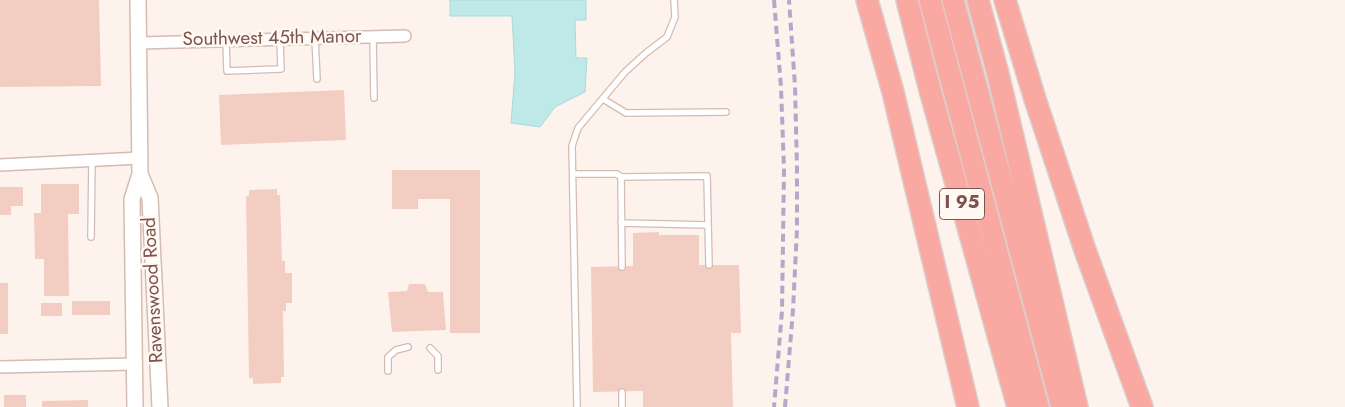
<!DOCTYPE html>
<style>
body{margin:0}
canvas{display:block;background:#fdf3ec}
</style>
<canvas width="1345" height="407"></canvas>
<script>
const ctx = document.querySelector('canvas').getContext('2d');
ctx.lineJoin = 'round';
function paint(path, color) {
  ctx.fillStyle = color;
  ctx.fill(path, 'evenodd');
}
function shape(rows) {
  const path = new Path2D();
  for (const r of rows) {
    path.moveTo(r[0], r[1]);
    for (let i = 2; i < r.length; i += 2) path.lineTo(r[i], r[i + 1]);
  }
  return path;
}
function stroke(path, color, width, dash) {
  ctx.strokeStyle = color;
  ctx.lineWidth = width;
  ctx.lineCap = dash ? 'butt' : 'round';
  ctx.setLineDash(dash || []);
  ctx.stroke(path);
}
function label(font, color, halo, rows, align = 'center') {
  ctx.font = font + ' Jost,sans-serif';
  ctx.lineWidth = 5;
  ctx.setLineDash([]);
  ctx.textBaseline = 'middle';
  ctx.strokeStyle = halo;
  ctx.fillStyle = color;
  for (const [text, x, y, turn = 0] of rows) {
    ctx.save();
    ctx.translate(x, y);
    ctx.rotate((+turn || 0) * Math.PI / 180);
    ctx.textAlign = isNaN(turn) ? turn : align;
    if (halo) ctx.strokeText(text, 0, 0);
    ctx.fillText(text, 0, 0);
    ctx.restore();
  }
}
const water = shape([
 [450,0,586,0,586,20,575,20,576,58,587,58,585,92,555,107,540,127,511,123,515,72,512,16,450,16,450,0]
]);
paint(water, '#bee9e8');
stroke(water, '#a4dbda', 1);
paint(shape([
 [0,0,99,0,101,86,0,87],
 [344,90,346,140,221,145,219,95],
 [392,170,480,170,480,333,450,333,450,199,418,199,418,209,392,209],
 [41,184,79,184,79,214,68,214,69,296,44,296,44,259,35,259,34,213,41,213],
 [0,187,23,187,23,206,11,206,11,215,0,215],
 [277,189,277,195,280,195,282,261,285,261,285,273,292,273,292,303,286,303,286,311,283,311,284,377,281,377,281,383,253,384,253,378,249,378,246,196,249,196,249,190],
 [659,232,659,235,699,235,699,265,739,265,741,333,731,333,733,407,643,407,643,391,593,392,591,267,633,266,633,233],
 [0,283,8,283,8,334,0,334],
 [409,284,425,284,428,292,443,292,446,330,392,332,388,292,407,291],
 [72,301,110,301,110,315,72,315],
 [41,303,62,303,62,316,41,316],
 [4,395,26,395,26,407,4,407],
 [88,400,88,407,42,407,42,401]
]), '#f4cdc2');
const service = shape([
 [373,37,374,98],
 [315,38,317,79],
 [226,41,227,71,281,69,280,39],
 [603,99,626,113,726,112],
 [573,174,617,174,621,177],
 [621,223,708,225],
 [91,237,92,160],
 [622,267,621,177,707,176,709,265],
 [430,348,438,356,438,370],
 [388,371,388,357,396,350,408,347],
 [622,392,622,407],
 [577,407,572,146,578,128,625,72,646,53,667,37,675,17,674,0]
]);
const minor = shape([
 [139,43,405,36],
 [0,165,140,158],
 [0,367,134,364]
]);
const tertiary = shape([
 [140,174,150,198,160,407],
 [135,407,132,199,140,174,138,0]
]);
const motorway = shape([
 [867,0,893,92,968,407],
 [907,0,930,90,1018,407],
 [930,0,1038,407],
 [953,0,1062,407],
 [978,0,998,74,1077,407],
 [1005,0,1035,99,1085,250,1142,407]
]);
stroke(service, '#d4bcb2', 8);
stroke(minor, '#d4bcb2', 14);
stroke(tertiary, '#d4bcb2', 18);
stroke(motorway, '#dacfcd', 24);
stroke(service, '#fff', 5.5);
stroke(minor, '#fff', 11);
stroke(tertiary, '#fff', 15);
stroke(motorway, '#f9a9a1', 21);
stroke(shape([
 [774,0,781,87,784,170,782,311,774,407],
 [785,407,793,310,797,229,797,169,795,86,789,0]
]), '#b4a7ca', 4, [8, 5]);
for (const [x, y, w] of [
 [962,204,45]
]) {
  const box = new Path2D();
  box.roundRect(x - w / 2, y - 15.5, w, 31, 4);
  ctx.fillStyle = '#fff8f3';
  ctx.fill(box);
  stroke(box, '#7b554c', 1);
}
label('bold 18px', '#7b554c', null, [
 ["I 95",962,204]
]);
label('19px', '#7b554c', '#fff8f3', [
 ["Southwest 45th Manor",272,39,-1],
 ["Ravenswood Road",154,290,-93]
]);
</script>
